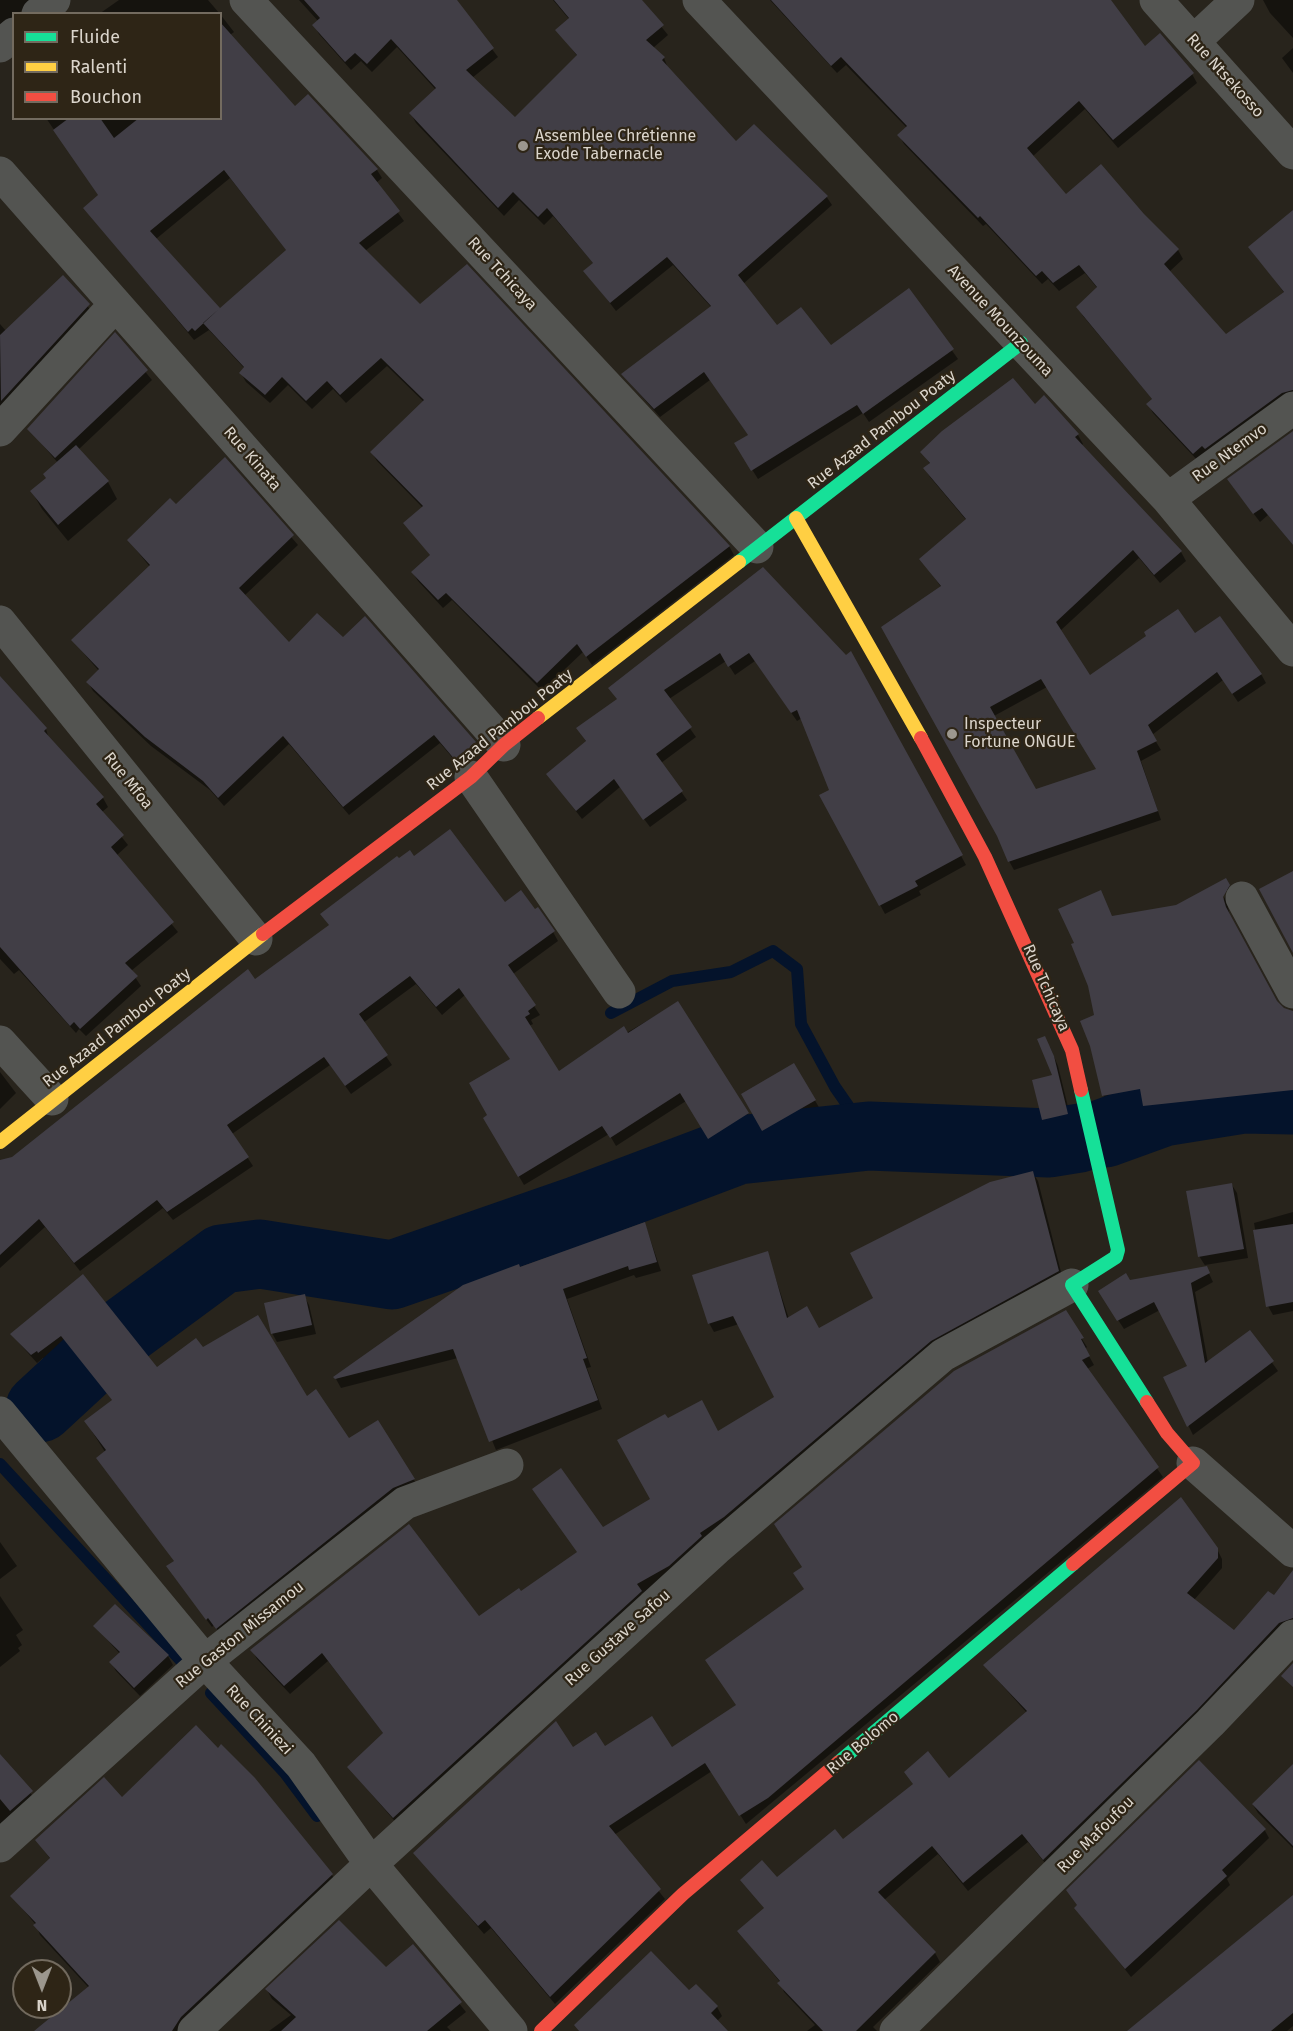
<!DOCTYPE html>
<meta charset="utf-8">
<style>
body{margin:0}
#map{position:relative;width:1293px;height:2031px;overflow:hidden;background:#28241c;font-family:"Fira Sans",sans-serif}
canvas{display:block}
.legend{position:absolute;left:12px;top:12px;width:210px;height:108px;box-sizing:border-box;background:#2e2516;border:2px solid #736b5f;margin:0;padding:8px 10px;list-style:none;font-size:18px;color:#dbd5cc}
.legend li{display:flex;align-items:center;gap:12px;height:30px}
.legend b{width:30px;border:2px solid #736b5f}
.north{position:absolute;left:12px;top:1959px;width:60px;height:60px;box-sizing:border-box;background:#2e2516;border:2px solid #736b5f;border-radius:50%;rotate:180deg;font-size:16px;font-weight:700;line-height:24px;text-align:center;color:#dbd5cc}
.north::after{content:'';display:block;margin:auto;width:21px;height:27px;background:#9c978e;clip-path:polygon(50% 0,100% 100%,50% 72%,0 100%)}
</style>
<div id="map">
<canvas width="1293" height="2031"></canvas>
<ul class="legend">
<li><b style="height:8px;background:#16e098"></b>Fluide</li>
<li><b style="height:8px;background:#ffcf43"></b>Ralenti</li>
<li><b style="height:8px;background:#f24e42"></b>Bouchon</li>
</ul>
<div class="north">N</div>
</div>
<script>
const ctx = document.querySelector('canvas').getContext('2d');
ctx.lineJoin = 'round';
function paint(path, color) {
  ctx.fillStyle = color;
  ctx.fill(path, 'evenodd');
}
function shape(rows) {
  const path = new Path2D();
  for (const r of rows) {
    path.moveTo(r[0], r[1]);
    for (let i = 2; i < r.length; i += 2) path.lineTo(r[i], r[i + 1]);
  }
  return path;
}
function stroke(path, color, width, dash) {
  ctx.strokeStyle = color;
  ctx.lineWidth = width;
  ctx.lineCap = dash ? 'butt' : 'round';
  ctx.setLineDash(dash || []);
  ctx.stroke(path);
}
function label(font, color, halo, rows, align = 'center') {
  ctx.font = font + ' "Fira Sans",sans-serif';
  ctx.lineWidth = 4.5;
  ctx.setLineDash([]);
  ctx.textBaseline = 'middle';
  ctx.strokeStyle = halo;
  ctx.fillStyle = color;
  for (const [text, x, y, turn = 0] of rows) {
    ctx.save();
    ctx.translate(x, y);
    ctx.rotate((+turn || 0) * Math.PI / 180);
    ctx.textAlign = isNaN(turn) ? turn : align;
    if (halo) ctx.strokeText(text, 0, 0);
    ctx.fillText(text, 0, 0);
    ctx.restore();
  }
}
paint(shape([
 [0,0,33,0,18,14,14,14,14,18,0,31],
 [119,0,208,0,220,14,99,14],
 [299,0,455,0,498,57,472,78,515,119,578,57,557,30,569,19,553,0,640,0,668,35,653,48,664,58,668,68,736,143,826,196,832,205,743,284,776,327,831,347,909,290,958,359,869,422,863,413,758,479,736,444,749,436,710,380,660,417,623,375,712,308,673,265,616,311,585,271,594,264,553,216,544,225,519,200,504,216,416,123,411,114,436,90,397,47,372,72,361,61,351,70,319,34,314,25,318,21],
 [770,0,1092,0,1144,48,1192,74,1197,83,1118,148,1085,109,1032,157,1066,196,1143,215,1178,250,1183,259,1169,272,1226,336,1285,294,1250,247,1293,212,1293,399,1199,462,1153,413,1148,404,1153,400,1083,316,1078,307,1098,289,1085,273,1059,291,1048,279,1042,284,986,224,983,226,904,144,899,135,907,128,846,65,837,73],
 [1263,0,1293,0,1293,38,1270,13],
 [220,14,234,32,230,35,295,109,377,170,382,178,376,183,404,221,365,251,420,306,729,546,734,555,592,665,583,652,542,691,452,600,443,608,418,581,413,573,431,556,405,523,423,508,377,461,372,453,424,402,387,366,346,403,333,389,312,409,288,385,270,403,246,382,241,373,245,369,209,330,194,340,85,209,99,196,46,118,220,118],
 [230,178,287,251,220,310,156,239],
 [1293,48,1293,73,1282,58],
 [63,277,94,314,0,416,0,324,6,331],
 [115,335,152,380,78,450,108,482,117,499,68,541,42,509,32,492,47,479,58,463,29,429],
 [1044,397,1078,435,1083,444,1081,446,1181,552,1186,561,1160,583,1139,558,1060,631,1090,677,1195,635,1261,674,1266,683,1238,702,1223,680,1152,735,1161,750,1141,761,1161,820,1014,870,1009,861,941,587,921,559,967,521,930,477,925,469,930,464,922,452,1034,406],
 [1047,687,1098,770,1036,791,994,716],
 [1293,433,1293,545,1268,515,1260,522,1234,488],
 [225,459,298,545,244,596,289,644,475,743,480,751,462,769,440,743,349,815,289,744,224,806,210,790,151,746,93,691,88,682,99,671,73,641,150,567,129,541,176,506],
 [763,570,845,657,851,653,966,865,919,891,921,895,885,914,821,796,831,791,802,718,797,721,755,661,735,675,726,661,669,699,696,737,661,763,687,800,650,827,620,787,582,819,548,775,587,743,578,729,618,700],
 [0,709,46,729,49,739,103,798,108,807,102,812,128,845,116,856,178,932,131,971,141,986,86,1036,79,1029,76,1033,19,970,14,974,0,959],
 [414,858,553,932,558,941,513,974,540,1015,531,1020,533,1024,529,1026,559,1073,677,1003,753,1123,714,1147,686,1101,616,1146,609,1134,524,1185,485,1118,489,1116,511,1060,465,995,442,1015,416,984,363,1023,392,1065,351,1094,330,1065,232,1134,253,1166,173,1220,163,1208,80,1271,45,1227,0,1268,0,1162,12,1158,330,926,322,914],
 [1225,880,1234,895,1228,907,1230,917,1276,1003,1283,1010,1293,1012,1293,1099,1149,1114,1143,1098,1108,1104,1103,1095,1095,1016,1113,917,1177,907],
 [1225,890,1229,890,1221,904,1219,903],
 [1050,1047,1058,1066,1072,1123,1048,1129,1043,1120,1034,1081,1054,1076],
 [794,1065,820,1109,768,1139,743,1095],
 [0,1072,16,1093,0,1109],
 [1033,1173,1038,1181,1063,1280,674,1575,641,1594,646,1601,399,1826,349,1768,384,1734,328,1661,290,1694,257,1659,252,1650,479,1618,521,1594,578,1553,602,1528,652,1500,667,1420,718,1432,776,1397,739,1324,714,1332,709,1323,767,1252,789,1319,818,1330,875,1299],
 [1232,1185,1237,1193,1248,1258,1205,1265,1213,1282,1195,1292,1208,1363,1250,1332,1278,1371,1193,1435,1165,1378,1189,1366,1160,1310,1124,1329,1105,1300,1129,1282,1206,1267,1199,1256],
 [1293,1212,1293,1311,1273,1315,1268,1306,1254,1223],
 [645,1224,661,1271,636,1278,634,1275,567,1299,591,1367,587,1368,602,1409,496,1450,458,1358,341,1388,336,1379,520,1269],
 [83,1276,157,1369,203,1349,307,1398,348,1440,378,1422,419,1488,222,1636,214,1625,212,1627,173,1575,175,1562,86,1422,113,1401,67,1344,45,1361,43,1358,37,1363,12,1335],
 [304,1296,309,1305,316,1334,277,1342,272,1333],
 [1065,1312,1087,1347,1085,1349,1094,1365,1087,1369,1163,1477,746,1824,712,1771,614,1835,665,1899,555,2004,491,1928,484,1934,415,1853,573,1749,671,1749,737,1706,806,1590,804,1568],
 [0,1542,17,1566,0,1579],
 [1217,1549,1222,1559,1222,1568,1194,1600,1234,1632,1274,1597,1293,1595,1293,1627,1049,1868,1028,1842,968,1891,938,1854,883,1901,935,1953,940,1962,873,2027,877,2031,807,2031,815,2025,784,1992,780,1982,739,1932,765,1909,742,1880,777,1879,949,1780,1027,1713,985,1666],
 [0,1596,23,1630,16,1635,22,1645,18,1648,20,1651,0,1667],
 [95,1626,168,1656,173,1665,140,1696,116,1671,111,1662,120,1654],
 [0,1757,37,1801,0,1835],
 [1293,1766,1293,1848,1258,1813,1253,1805],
 [122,1799,332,1875,337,1884,183,2031,65,2031,89,1988,40,1935,36,1925,12,1896,51,1860,36,1840],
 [1264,1829,1269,1838,1227,1879,1230,1885,1131,1977,1076,1908],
 [1293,1897,1293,2026,1287,2031,1129,2031],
 [413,1946,466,2012,447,2027,451,2031,269,2031,291,2015,272,1999,267,1990,386,1970],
 [696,1986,717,2007,722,2016,717,2021,726,2031,579,2031,576,2026,689,1993]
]), '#0007');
stroke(shape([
 [611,1013,672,981,731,972,773,951,797,969,801,1024,835,1087,869,1136],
 [0,1464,185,1665],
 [211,1693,285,1773,317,1816]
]), '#04132b', 12);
stroke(shape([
 [1105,1133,1163,1112,1244,1099,1293,1100],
 [40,1408,119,1335,222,1259,260,1254,392,1275,579,1210,738,1150,869,1136,1049,1143,1080,1138]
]), '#04132b', 69);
paint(shape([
 [304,0,457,0,494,48,466,70,515,117,577,55,555,30,569,18,554,0,642,0,664,25,646,40,665,57,662,60,736,141,754,124,828,196,738,275,777,325,801,307,831,345,909,288,954,349,863,414,857,405,751,471,734,443,748,435,704,372,654,409,621,374,711,306,667,257,610,303,583,271,593,263,547,208,538,217,513,192,498,208,409,113,436,88,391,39,367,64,355,53,345,62,312,25,320,18],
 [771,0,1111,0,1145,46,1160,33,1194,73,1113,140,1079,101,1027,148,1066,194,1101,164,1144,214,1179,249,1164,264,1226,334,1284,292,1248,247,1293,210,1293,390,1282,393,1205,449,1202,446,1193,454,1146,404,1152,399,1076,307,1097,287,1079,265,1053,283,1042,271,1036,276,980,216,978,218,897,135,907,126,841,57,831,66],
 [220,22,295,106,308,94,378,169,371,174,400,211,359,243,420,304,467,264,730,546,586,657,577,644,537,683,446,593,438,600,411,572,430,555,403,523,423,506,370,452,424,400,381,358,340,395,327,381,306,401,282,377,265,395,239,373,244,367,203,323,286,250,224,170,150,231,220,308,195,331,192,328,188,332,83,208,98,195,53,130,69,118,100,118,114,138,139,118,220,118],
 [63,275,90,304,1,401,0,335],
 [115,332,148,370,55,458,27,429],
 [1013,378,1035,404,1044,395,1079,434,1075,437,1182,551,1154,575,1133,550,1056,622,1090,675,1146,636,1144,632,1178,609,1195,633,1220,616,1262,674,1232,694,1217,672,1148,725,1157,741,1137,751,1158,811,1008,862,997,836,881,627,941,586,919,559,966,519,923,468,930,463,920,452,942,431],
 [1041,679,1096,769,1036,789,990,707],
 [1293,431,1293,545,1262,508,1253,514,1227,479],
 [76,445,109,481,58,525,30,491,46,478,43,474],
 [225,457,294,535,239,588,289,642,317,613,343,637,365,616,476,742,456,761,434,735,343,807,283,736,218,798,203,781,145,737,86,682,99,669,71,640,150,565,127,540,170,498,176,504],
 [763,567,846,655,851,651,963,855,915,881,918,886,879,906,819,795,829,790,797,710,791,713,749,653,728,667,720,653,664,690,692,727,656,754,683,791,643,820,614,779,576,811,546,774,586,741,576,728,617,699,608,688],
 [0,676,47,728,44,731,104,797,96,804,124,835,111,847,174,922,125,963,138,976,80,1029,74,1022,70,1026,0,947],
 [450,829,505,902,521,890,535,909,538,907,555,931,508,965,536,1005,528,1011,530,1014,525,1017,559,1071,624,1026,628,1033,678,1001,749,1113,708,1139,680,1093,610,1138,602,1126,518,1177,483,1118,487,1115,469,1083,510,1059,459,988,436,1007,410,976,359,1014,388,1055,345,1086,324,1057,227,1125,249,1157,167,1212,157,1200,74,1263,39,1219,0,1255,0,1160,12,1157,248,969,255,979,329,925,320,914,397,856,399,858,410,850,414,856],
 [1293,871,1293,953,1259,889],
 [1226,878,1230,885,1223,897,1226,907,1277,1001,1284,1008,1293,1011,1293,1090,1143,1106,1140,1089,1102,1096,1090,1046,1080,1021,1094,1015,1088,986,1071,944,1074,943,1058,909,1101,890,1112,916,1176,905],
 [1045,1036,1054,1056,1068,1114,1042,1120,1032,1080,1052,1075,1037,1039],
 [794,1063,816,1100,762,1131,741,1094],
 [1033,1171,1059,1271,931,1341,724,1517,700,1533,702,1536,669,1566,637,1584,642,1591,393,1818,347,1767,383,1733,322,1653,284,1686,250,1650,409,1524,479,1616,519,1588,521,1591,577,1552,532,1489,561,1468,603,1527,650,1499,617,1440,665,1414,668,1418,702,1400,718,1431,774,1397,733,1316,708,1324,692,1275,768,1251,787,1318,807,1306,819,1328,873,1298,850,1253,990,1182],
 [1232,1183,1244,1249,1198,1257,1186,1191],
 [645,1222,657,1262,629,1270,628,1266,563,1289,587,1358,583,1359,598,1400,489,1442,453,1349,335,1379,333,1377,463,1285,519,1264,520,1267],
 [1293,1224,1293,1302,1266,1307,1253,1230],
 [1207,1266,1210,1273,1191,1283,1205,1363,1250,1330,1274,1361,1187,1427,1163,1377,1187,1366,1154,1302,1117,1321,1098,1291,1126,1273,1130,1280],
 [83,1274,157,1367,196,1338,203,1347,258,1315,307,1396,316,1389,349,1438,378,1420,415,1479,393,1488,216,1629,208,1618,206,1620,166,1566,174,1561,96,1458,106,1450,84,1421,112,1400,61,1336,38,1353,37,1351,31,1355,10,1334],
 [305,1294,312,1325,271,1334,264,1303],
 [1066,1310,1084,1338,1081,1339,1090,1356,1082,1360,1159,1467,768,1798,739,1816,705,1763,609,1826,661,1889,550,1997,485,1920,478,1926,413,1853,556,1721,573,1747,596,1732,605,1746,652,1716,672,1747,736,1705,705,1660,804,1589,793,1573,802,1567,774,1524,954,1371],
 [1181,1497,1218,1548,1218,1558,1187,1593,1234,1630,1268,1591,1274,1595,1293,1570,1293,1618,1279,1623,1197,1710,1043,1860,1022,1834,963,1883,932,1846,878,1892,936,1952,856,2031,823,2031,777,1983,780,1981,737,1931,764,1908,740,1880,762,1860,777,1877,835,1829,843,1839,913,1784,904,1772,928,1751,949,1778,1027,1711,983,1665],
 [115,1604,169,1655,134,1688,109,1662,120,1652,93,1626],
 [1293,1663,1293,1687,1281,1676],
 [196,1725,218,1748,221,1744,255,1778,333,1874,181,2017,172,2031,34,2031,89,1986,33,1925,36,1923,10,1896,50,1858,35,1840,104,1777,122,1797],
 [0,1754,33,1791,10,1811,0,1799],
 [1199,1760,1266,1829,1222,1870,1227,1876,1125,1969,1074,1908,1077,1905,1066,1890],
 [1293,1764,1293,1846,1252,1804],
 [1293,1895,1293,2013,1271,2031,1127,2031],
 [339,1920,386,1967,413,1944,462,2002,427,2031,281,2031,296,2017,265,1989],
 [651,1951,689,1990,696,1984,718,2006,711,2013,728,2031,579,2031,574,2025]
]), '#413e46');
stroke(shape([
 [246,0,757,547],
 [699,0,1168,499,1293,650],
 [1156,0,1293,153],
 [38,14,54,0],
 [1194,41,1238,0],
 [0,46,14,34],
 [0,173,504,745],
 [0,430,115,305],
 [1168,499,1293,408],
 [0,622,256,939],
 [471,777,619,992],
 [1242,898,1293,992],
 [0,1042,52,1099],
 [0,1413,205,1661,301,1765,371,1864,511,2031],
 [1193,1463,1293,1551],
 [0,1846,205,1661,405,1503,507,1465],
 [194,2031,371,1864,716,1549,943,1355,1072,1285],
 [896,2031,1210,1723,1293,1636]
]), '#535451', 33);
stroke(shape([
 [739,562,1021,343],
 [1081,1090,1118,1250,1116,1257,1072,1285,1147,1402],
 [839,1762,1073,1564]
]), '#16e098', 14);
stroke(shape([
 [796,518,921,738],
 [538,718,739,562],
 [0,1142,263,934]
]), '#ffcf43', 14);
stroke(shape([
 [921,738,985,857,1072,1050,1081,1090],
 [263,934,471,777,504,745,538,718],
 [1073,1564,1193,1463,1167,1433,1147,1402],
 [541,2031,683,1894,839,1762]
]), '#f24e42', 14);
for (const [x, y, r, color] of [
 [523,146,6,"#9c978e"],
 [952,734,6,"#9c978e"]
]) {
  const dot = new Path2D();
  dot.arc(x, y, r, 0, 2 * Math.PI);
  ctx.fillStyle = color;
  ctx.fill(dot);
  stroke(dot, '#2e2516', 2);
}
label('16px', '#dbd5cc', '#2e2516', [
 ["Rue Ntsekosso",1225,76,48],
 ["Rue Tchicaya",502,274,47],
 ["Avenue Mounzouma",1000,321,47],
 ["Rue Azaad Pambou Poaty",882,430,-38],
 ["Rue Ntemvo",1230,453,-36],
 ["Rue Kinata",252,459,49],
 ["Rue Azaad Pambou Poaty",500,730,-39],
 ["Rue Mfoa",128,781,51],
 ["Rue Tchicaya",1046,988,66],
 ["Rue Azaad Pambou Poaty",117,1028,-38],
 ["Rue Gaston Missamou",240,1635,-39],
 ["Rue Gustave Safou",618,1638,-42],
 ["Rue Chiniezi",259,1720,47],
 ["Rue Bolomo",863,1743,-40],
 ["Rue Mafoufou",1096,1835,-45]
]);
label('16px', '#dbd5cc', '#2e2516', [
 ["Assemblee Chrétienne",535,137],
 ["Exode Tabernacle",535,155],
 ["Inspecteur",964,725],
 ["Fortune ONGUE",964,743]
], 'left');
</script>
